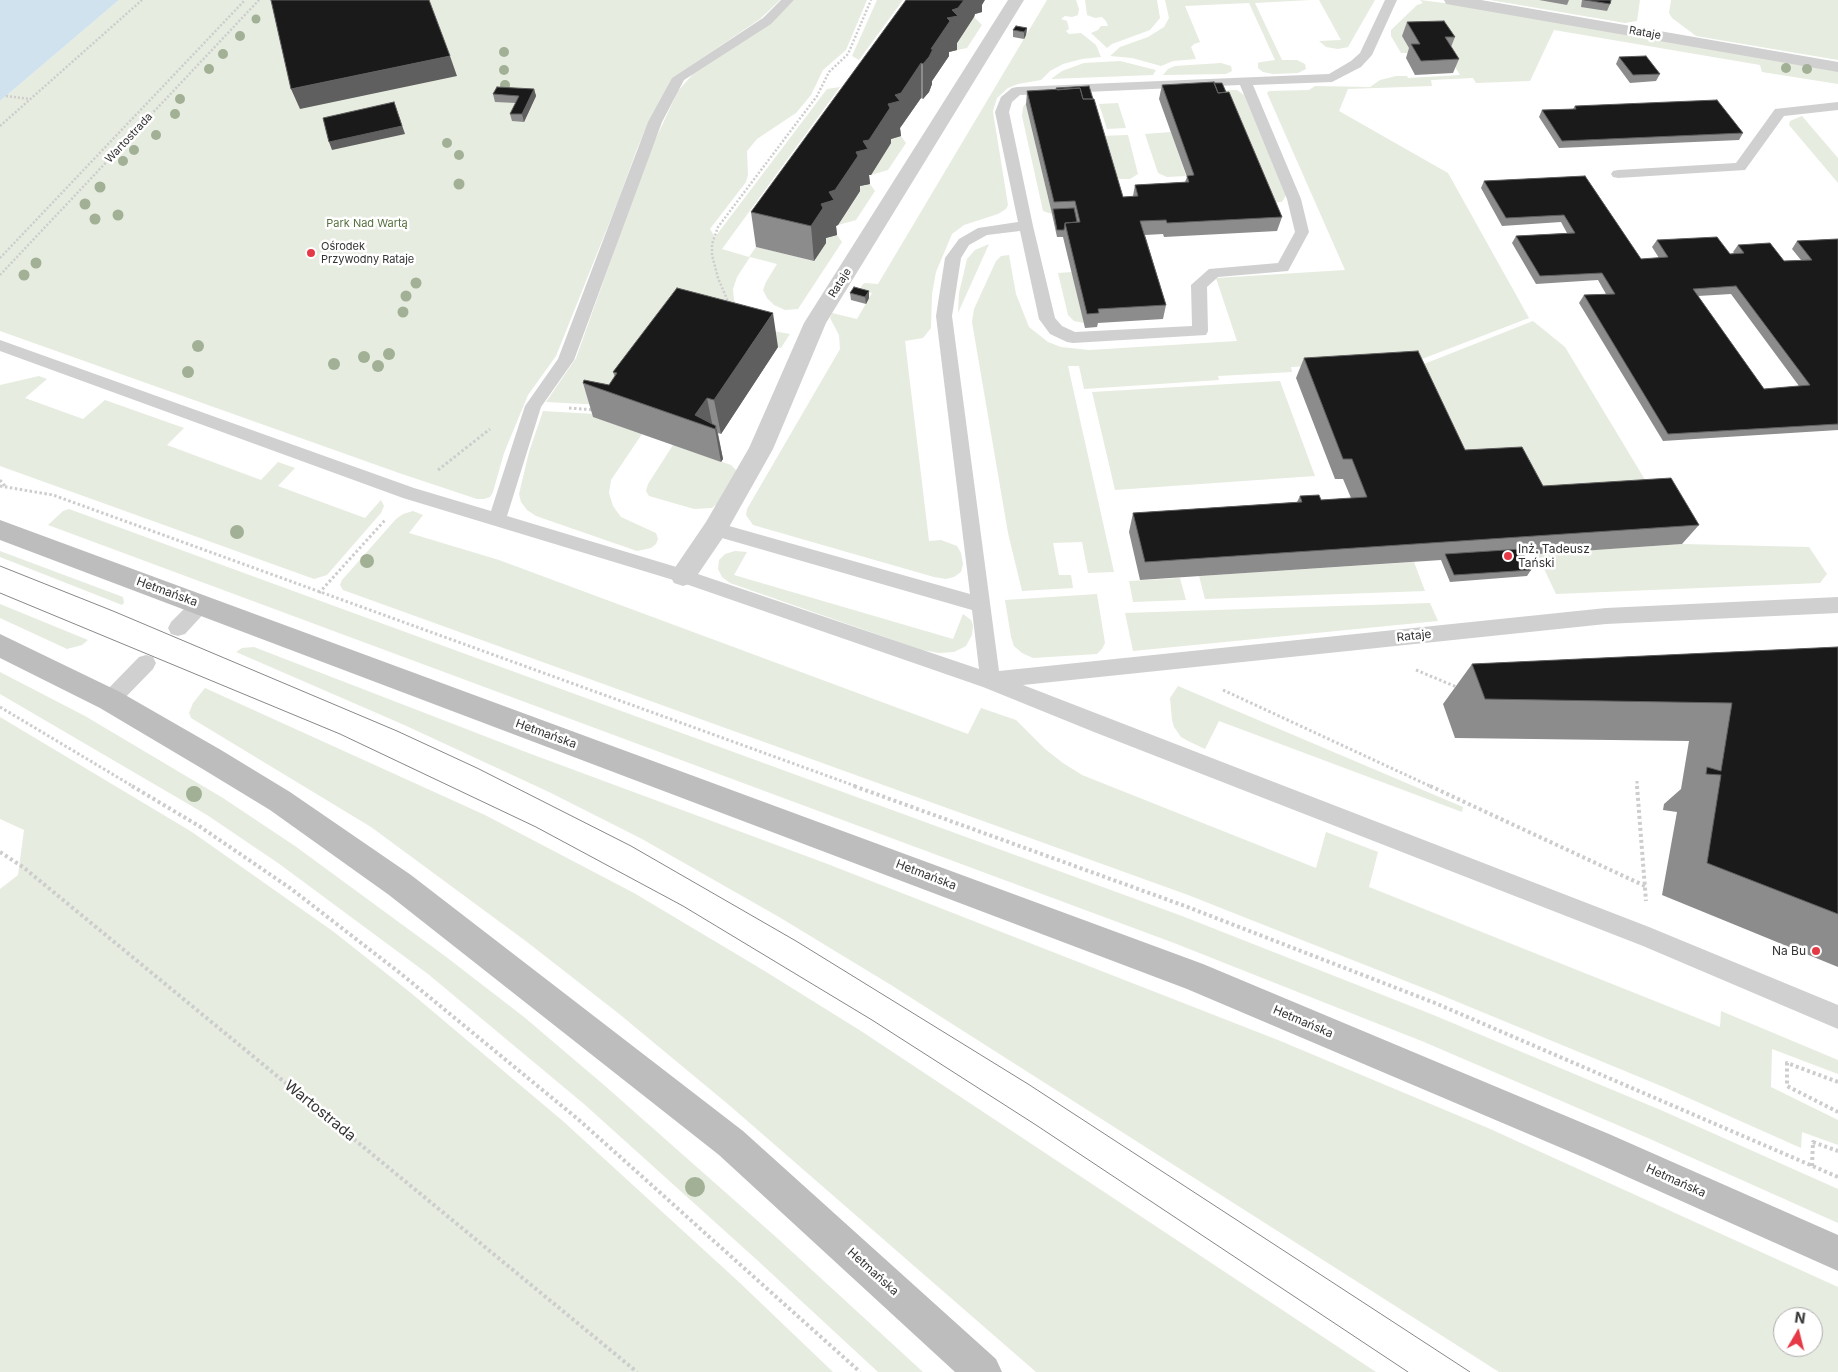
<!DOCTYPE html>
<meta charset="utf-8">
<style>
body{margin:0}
#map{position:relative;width:1838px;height:1372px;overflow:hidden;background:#fff;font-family:Inter,sans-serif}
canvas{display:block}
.north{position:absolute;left:1773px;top:1307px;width:50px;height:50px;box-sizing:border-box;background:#fff;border:1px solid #adadad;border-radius:50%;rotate:8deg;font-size:14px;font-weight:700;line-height:20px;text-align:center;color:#333}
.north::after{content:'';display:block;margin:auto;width:18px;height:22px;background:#e63946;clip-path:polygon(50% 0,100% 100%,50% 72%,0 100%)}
</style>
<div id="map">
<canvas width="1838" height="1372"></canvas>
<div class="north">N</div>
</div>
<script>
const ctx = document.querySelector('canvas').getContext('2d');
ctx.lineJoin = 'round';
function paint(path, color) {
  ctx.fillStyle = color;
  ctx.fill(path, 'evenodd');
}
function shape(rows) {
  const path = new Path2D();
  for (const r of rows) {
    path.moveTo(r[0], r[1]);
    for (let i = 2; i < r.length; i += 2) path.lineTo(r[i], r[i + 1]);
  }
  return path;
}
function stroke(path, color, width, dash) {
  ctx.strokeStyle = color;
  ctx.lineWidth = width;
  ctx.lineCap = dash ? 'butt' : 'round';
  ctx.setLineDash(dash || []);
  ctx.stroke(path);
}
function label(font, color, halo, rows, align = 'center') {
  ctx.font = font + ' Inter,sans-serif';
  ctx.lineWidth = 5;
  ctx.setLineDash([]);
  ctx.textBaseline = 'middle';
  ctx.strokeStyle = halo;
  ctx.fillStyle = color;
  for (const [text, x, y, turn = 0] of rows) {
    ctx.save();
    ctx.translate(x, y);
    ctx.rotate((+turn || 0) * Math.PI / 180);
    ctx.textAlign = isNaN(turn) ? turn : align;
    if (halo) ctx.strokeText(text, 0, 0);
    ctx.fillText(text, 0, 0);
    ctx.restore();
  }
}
paint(shape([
 [119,0,780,0,760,19,674,77,650,119,637,149,618,201,556,356,528,395,504,453,493,492,490,497,484,499,477,499,399,473,0,331,0,101],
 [794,0,867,0,846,50,823,70,811,95,796,113,757,139,747,151,748,175,746,182,710,229,715,237,827,89,840,87,722,249,749,257,756,247,814,261,824,239,837,235,842,242,798,309,785,310,774,305,767,298,763,290,766,282,777,264,750,257,737,277,733,289,734,300,740,312,773,331,790,334,781,348,684,323,623,406,546,402,576,358,650,151,678,91,693,74,771,23],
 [877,0,903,0,859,60,852,56],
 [1047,0,1076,0,1079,9,1078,15,1072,17,1065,16,1061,19,1067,21,1069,29,1066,31,1069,34,1081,33,1096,45,1101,57,1082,59,1063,64,1050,71,1041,80,1018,84,1008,88,997,98,993,111,994,118,1008,205,1006,209,998,214,964,225,952,234,936,272,932,294,931,328,923,338,905,341,929,541,941,540,957,546,961,553,963,564,961,572,954,577,946,579,934,577,753,525,746,515,747,509,840,349,839,335,830,318,832,313,857,319,872,293,865,291,861,288,862,285,865,283,878,284],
 [1085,0,1157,0,1160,18,1150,30,1112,44,1107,48,1091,33,1098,30,1101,26,1108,26,1106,21,1102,17,1095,18,1087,15],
 [1165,0,1311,0,1255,3,1282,60,1297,60,1305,64,1306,69,1298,73,1273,74,1263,72,1258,68,1258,63,1261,62,1275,60,1249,3,1185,6,1200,42,1194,44,1191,47,1196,59,1173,61,1161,66,1132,58,1110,56,1120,47,1148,37,1164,27,1169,18],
 [1319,0,1375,0,1348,47,1338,49,1326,47,1319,41,1341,40],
 [1420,0,1483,8,1838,70,1838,84,1762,72,1760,65,1554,30,1530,81,1476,83,1473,78,1431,80,1432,86,1348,89,1339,111,1448,173,1529,318,1422,359,1291,367,1292,372,1218,376,1219,380,1084,389,1079,366,1068,366,1114,572,1088,573,1082,542,1053,543,1059,575,1071,575,1073,588,1022,591,1008,533,972,322,974,309,996,261,1001,256,1009,255,1016,294,1029,327,1048,342,1061,347,1089,350,1237,341,1216,278,1345,270,1267,93,1269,91,1309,90,1315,86,1370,87,1380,80,1396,76,1407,76,1408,78,1460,75,1451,60,1412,53,1401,53,1391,36,1391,30,1417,5,1423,3],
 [1490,0,1640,0,1637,21,1625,23],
 [1671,0,1838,0,1838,60,1696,36,1672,18,1669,13],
 [974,17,982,25,967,48,957,50,952,44],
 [1120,61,1156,70,1153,75,1051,79,1062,71,1084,63],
 [1221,63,1231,66,1232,71,1226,74,1163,75,1168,69,1175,66],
 [1237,90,1244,95,1286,195,1282,202,1265,203,1208,91],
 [1028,100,1058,104,1026,105,1052,214,1043,211,1022,116,1023,107],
 [1118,103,1126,128,1107,129,1099,104],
 [1802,116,1838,158,1838,183,1789,125,1790,121],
 [1171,132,1186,176,1167,177,1158,173,1145,134],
 [1128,135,1138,174,1130,179,1112,179,1099,136],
 [901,136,906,143,888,170,871,175,889,139],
 [870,184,875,191,856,220,838,225,860,191,857,187],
 [989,244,958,313,959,293,967,259,975,250],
 [1072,272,1084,323,1074,321,1068,315,1058,273],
 [1533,321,1565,347,1656,498,1530,505,1469,469,1424,364],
 [39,376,47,379,25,398,83,419,105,400,184,428,167,445,261,480,278,462,295,468,278,486,365,518,381,500,384,506,381,513,327,575,314,579,0,466,0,385],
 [1280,381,1315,476,1115,490,1092,392],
 [543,411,595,414,594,417,642,434,611,480,609,493,613,506,621,517,656,533,658,539,656,544,651,548,637,551,536,516,527,510,521,502,519,494,529,452],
 [673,445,731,465,737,471,718,503,712,508,694,509,649,496,646,491,648,484],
 [69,509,1182,916,1431,1014,1663,1111,1838,1189,1838,1223,1650,1139,1424,1042,1174,943,48,525,63,511],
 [413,511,423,515,409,533,499,560,968,734,981,708,1016,720,1045,749,1063,763,1082,775,1316,868,1326,832,1378,852,1369,887,1720,1027,1721,1011,1838,1060,1838,1074,1772,1049,1771,1087,1838,1120,1838,1145,1802,1132,1801,1148,1666,1088,1436,993,1188,895,343,590,340,585,342,580,396,519,403,514],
 [1682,544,1809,547,1827,574,1820,583,1556,594,1537,554],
 [0,551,123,597,124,603,122,605,0,557],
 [735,551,747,552,734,575,953,639,963,614,971,620,973,625,972,635,966,646,954,652,939,653,922,650,730,583,722,577,718,569,719,560,725,554],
 [1414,562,1425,591,1205,599,1199,576],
 [1180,578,1186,600,1133,602,1129,581],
 [1097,594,1105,643,1102,649,1097,654,1033,658,1022,653,1014,646,1011,637,1005,600],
 [1430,603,1438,621,1133,651,1125,613],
 [0,604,88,640,82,645,67,649,0,618],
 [254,647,531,754,825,863,1278,1040,1488,1128,1838,1287,1838,1372,1499,1372,891,985,779,917,642,839,549,792,402,724,236,652,242,648],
 [1783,1317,1813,1317,1813,1347,1783,1347],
 [0,672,85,716,223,798,295,846,445,956,524,1017,604,1085,776,1237,923,1372,878,1372,757,1260,584,1104,428,974,278,863,207,815,0,694],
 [1178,686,1463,807,1462,812,1219,721,1205,749,1188,741,1181,737,1174,727,1172,720,1170,698],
 [205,688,485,815,634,893,763,970,861,1031,1376,1372,1036,1372,729,1105,618,1013,527,942,371,827,191,718,189,713,193,703],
 [0,717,192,832,334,932,411,993,564,1122,740,1283,833,1372,0,1372,0,889,18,875,24,830,0,819]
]), '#e6ecdf');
paint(shape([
 [0,0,119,0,0,101]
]), '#cfe2ee');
stroke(shape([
 [6,96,29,99],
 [0,126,142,0],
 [0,258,245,0],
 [0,275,259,0],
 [729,304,718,278,712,255,712,244,718,227,817,96,829,72,848,54,871,0]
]), '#cdcdcd', 2.5, [2, 2]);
stroke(shape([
 [569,408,595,410],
 [438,470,490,429],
 [0,480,5,486],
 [0,486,53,495,858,787],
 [319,593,386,519],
 [1416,670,1459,688],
 [1223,690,1432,787],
 [0,707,134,787],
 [1637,781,1637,787]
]), '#cdcdcd', 3, [2.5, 2.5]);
stroke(shape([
 [132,786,199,826,290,888,400,973,579,1120,860,1372],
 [854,786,1185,906,1435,1003,1838,1177],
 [1430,786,1645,886],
 [1637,786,1646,901],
 [0,852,23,867,637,1372],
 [1838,1082,1787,1063,1787,1086,1838,1112],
 [1812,1166,1813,1142,1838,1151]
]), '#cdcdcd', 4, [3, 3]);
paint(shape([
 [781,0,794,0,771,24,684,80,662,122,574,360,541,407,507,516,683,569,979,669,972,610,715,536,709,534,706,529,709,524,715,522,970,594,936,316,945,258,959,239,978,228,1018,222,995,112,1001,97,1012,88,1017,87,1329,74,1351,61,1360,53,1385,0,1397,0,1372,55,1361,67,1332,82,1253,85,1301,199,1309,232,1288,271,1218,277,1207,287,1208,331,1206,335,1073,343,1067,342,1050,334,1039,319,1020,231,987,235,969,245,961,258,952,316,999,671,1606,608,1838,597,1838,613,1606,624,1023,685,1649,927,1838,1005,1838,1029,1643,946,1094,732,983,687,680,582,403,498,0,351,0,340,414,488,491,511,525,406,558,359,648,122,672,78,763,18,781,0],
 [1240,85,1287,199,1295,232,1278,263,1209,269,1191,285,1192,326,1075,332,1062,326,1055,318,1033,226,1009,112,1012,102,1020,95,1240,85],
 [1838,102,1838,110,1784,116,1745,170,1618,178,1613,177,1611,174,1613,171,1618,170,1736,163,1775,109,1838,102],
 [201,596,208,599,211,604,208,609,185,634,178,636,171,634,168,628,171,622,194,599,201,596],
 [146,655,153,657,156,663,153,669,117,706,110,709,103,706,100,700,103,694,139,657,146,655]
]), '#d0d0d0');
paint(shape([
 [1008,0,1024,0,826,323,773,449,724,536,692,583,683,586,674,583,670,576,674,569,706,522,749,448,804,323,1008,0],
 [1444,0,1481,0,1838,62,1838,72,1452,5,1446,4,1444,0]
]), '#d0d0d0');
paint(shape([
 [0,520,1203,964,1609,1134,1838,1235,1838,1271,1585,1158,1187,989,0,540,0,520],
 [0,634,120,692,221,750,290,792,411,875,743,1131,996,1359,1002,1372,955,1372,719,1155,389,895,270,810,201,768,100,708,0,658,0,634]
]), '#bdbdbd');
stroke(shape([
 [0,566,113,611,397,731,477,768,631,846,796,941,1028,1084,1470,1372],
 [0,593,340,734,536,827,683,906,872,1020,1036,1125,1408,1372]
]), '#888', 1);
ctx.fillStyle = '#a2b095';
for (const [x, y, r] of [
 [256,19,4.5],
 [240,36,5],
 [504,52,5],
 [223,54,5],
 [1786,68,5],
 [209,69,5],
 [1807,69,5],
 [504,70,5],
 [505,85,5],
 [180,99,5],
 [175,114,5],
 [156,135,5],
 [447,143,5],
 [134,150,5],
 [459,155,5],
 [123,161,5],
 [459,184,5.5],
 [100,187,5.5],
 [85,204,5.5],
 [118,215,5.5],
 [95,219,5.5],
 [36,263,5.5],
 [24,275,5.5],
 [416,283,5.5],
 [406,296,5.5],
 [403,312,5.5],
 [198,346,6],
 [389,354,6],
 [364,357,6],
 [334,364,6],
 [378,366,6],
 [188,372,6],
 [237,532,7],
 [367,561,7],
 [194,794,8],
 [695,1187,10]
]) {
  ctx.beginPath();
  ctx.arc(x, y, r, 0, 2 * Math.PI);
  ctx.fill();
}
paint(shape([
 [1539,0,1569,0,1567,5],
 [1582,0,1611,0,1610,4,1607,11,1581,7],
 [982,5,982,12,975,14,974,17,957,43,957,50,949,52,949,56,932,81,932,84,929,92,923,99,921,98,900,128,901,136,891,139,891,143,871,175,869,175,870,184,860,186,860,191,838,225,836,226,837,235,826,238,826,243,814,261,756,247,751,212],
 [1407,22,1455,37,1451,47,1459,59,1453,73,1415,75,1406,58,1409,48,1402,36],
 [1027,28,1026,35,1024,39,1013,37,1013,30],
 [1619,57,1660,74,1656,81,1630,83,1616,64],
 [1162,85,1282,217,1277,231,1164,237,1163,234,1145,235,1166,305,1163,319,1098,323,1097,327,1085,328,1063,237,1057,237,1052,214,1026,105,1027,91,1056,90,1056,88,1123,197,1133,196,1135,185,1185,182,1187,177,1159,99],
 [534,89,536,96,524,122,512,121,510,114,516,103,495,102,493,94],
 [1575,106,1743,133,1739,140,1559,148,1539,117,1542,110,1573,109],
 [1585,176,1641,259,1659,258,1652,247,1657,240,1730,254,1734,253,1733,252,1738,245,1784,261,1801,260,1792,249,1797,241,1838,239,1838,430,1663,441,1579,303,1584,295,1606,294,1598,280,1536,284,1512,243,1516,236,1567,233,1561,222,1502,226,1481,188,1484,181],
 [1731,294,1799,386,1764,389,1698,296],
 [850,293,869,298,866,304,851,300],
 [778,347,721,434,718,433,723,459,721,462,593,417,583,383,609,385,615,377,613,372],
 [1304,358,1465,450,1543,486,1699,525,1682,544,1524,555,1531,570,1527,576,1450,582,1441,560,1140,580,1129,532,1133,513,1297,502,1300,496,1321,500,1351,498,1343,479,1335,479,1296,378],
 [1838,647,1838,967,1662,895,1677,812,1663,810,1664,804,1681,789,1689,741,1455,738,1443,704,1472,664]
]), '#8c8c8c');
paint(shape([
 [964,0,985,0,982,5,982,12,975,14,974,17,957,43,957,50,949,52,949,56,932,81,932,84,929,92,923,99,923,64,947,18,952,10],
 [1027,28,1026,35,1024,39,1024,32],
 [450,56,457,76,300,109,291,89],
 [921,63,921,98,900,128,901,136,891,139,891,143,871,175,869,175,870,184,860,186,860,191,838,225,836,226,837,235,826,238,826,243,814,261,811,226,821,204,888,104],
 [534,89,536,96,524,122,522,114],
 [394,102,405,134,332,150,329,142],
 [869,291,869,298,866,304,865,297],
 [773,313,778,347,721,434,714,400],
 [707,398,713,428,695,415],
 [716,426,723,459,721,462,715,429]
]), '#5f5f5f');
const building = shape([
 [271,0,429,0,450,56,291,89,271,0],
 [906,0,964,0,958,8,952,10,958,16,947,18,950,21,931,49,933,49,929,57,923,64,921,63,901,93,895,95,900,101,888,104,890,108,869,140,863,141,868,149,856,152,858,156,835,190,829,192,834,200,821,204,823,208,811,226,751,212,906,0],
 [1585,0,1611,0,1610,4,1585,0],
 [1444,21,1455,37,1445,37,1459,59,1421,61,1411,44,1420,44,1407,22,1444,21],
 [1016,26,1027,28,1024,32,1013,30,1016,26],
 [1646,56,1660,74,1633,75,1619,57,1646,56],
 [1214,82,1218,93,1229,92,1282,217,1167,223,1166,220,1140,221,1166,305,1098,309,1099,313,1087,314,1065,223,1080,222,1075,201,1054,202,1027,91,1080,88,1083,99,1094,99,1123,197,1138,196,1135,185,1189,182,1187,176,1194,175,1162,85,1214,82],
 [1214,83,1222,83,1226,92,1218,93,1214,83],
 [1089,86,1093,99,1083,99,1080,88,1057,90,1056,88,1089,86],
 [497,87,534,89,522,114,510,114,519,96,493,94,497,87],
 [1717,100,1743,133,1562,141,1542,110,1576,109,1575,106,1717,100],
 [394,102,402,126,329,142,323,118,394,102],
 [1585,176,1641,259,1668,257,1657,240,1717,237,1730,254,1744,253,1738,245,1770,243,1784,261,1812,260,1797,241,1838,239,1838,424,1668,434,1584,295,1615,294,1602,273,1540,276,1516,236,1575,233,1564,215,1506,218,1484,181,1585,176],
 [1736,286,1810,385,1764,389,1693,289,1736,286],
 [1074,208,1077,222,1065,223,1064,230,1057,230,1053,209,1074,208],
 [854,287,869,291,865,297,850,293,854,287],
 [677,288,773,313,714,400,707,398,695,415,716,426,715,429,583,383,584,380,609,385,617,373,613,372,677,288],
 [1418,351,1465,450,1522,447,1543,486,1671,478,1699,525,1145,562,1133,513,1302,502,1300,496,1319,495,1321,500,1367,497,1352,459,1343,459,1304,358,1418,351],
 [1521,549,1531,570,1454,575,1445,554,1521,549],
 [1838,647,1838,914,1707,863,1721,775,1706,774,1707,767,1721,771,1732,703,1485,699,1472,664,1838,647]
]);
paint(building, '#1a1a1a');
stroke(building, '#5f5f5f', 1);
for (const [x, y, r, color] of [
 [311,253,5,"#e63946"],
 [1508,556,5,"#e63946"],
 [1816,951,5,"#e63946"]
]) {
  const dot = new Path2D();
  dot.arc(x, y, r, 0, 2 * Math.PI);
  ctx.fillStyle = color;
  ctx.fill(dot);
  stroke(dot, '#fff', 2);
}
label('11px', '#333', '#fff', [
 ["Rataje",1645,33,10],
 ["Wartostrada",129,138,-47],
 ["Rataje",840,283,-58]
]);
label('11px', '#56703f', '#fff', [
 ["Park Nad Wartą",367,224]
]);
label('11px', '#333', '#fff', [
 ["Ośrodek",321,247],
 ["Przywodny Rataje",321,260]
], 'left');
label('12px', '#333', '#fff', [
 ["Inż. Tadeusz",1518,549],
 ["Tański",1518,563],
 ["Na Bu",1806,951,"right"]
], 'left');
label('12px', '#333', '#fff', [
 ["Hetmańska",167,592,20],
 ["Rataje",1414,636,-6],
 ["Hetmańska",546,734,20],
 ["Hetmańska",926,875,21],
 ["Hetmańska",1303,1022,23],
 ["Hetmańska",1676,1181,24],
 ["Hetmańska",873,1272,42]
]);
label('15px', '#333', '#fff', [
 ["Wartostrada",320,1111,39]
]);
</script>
